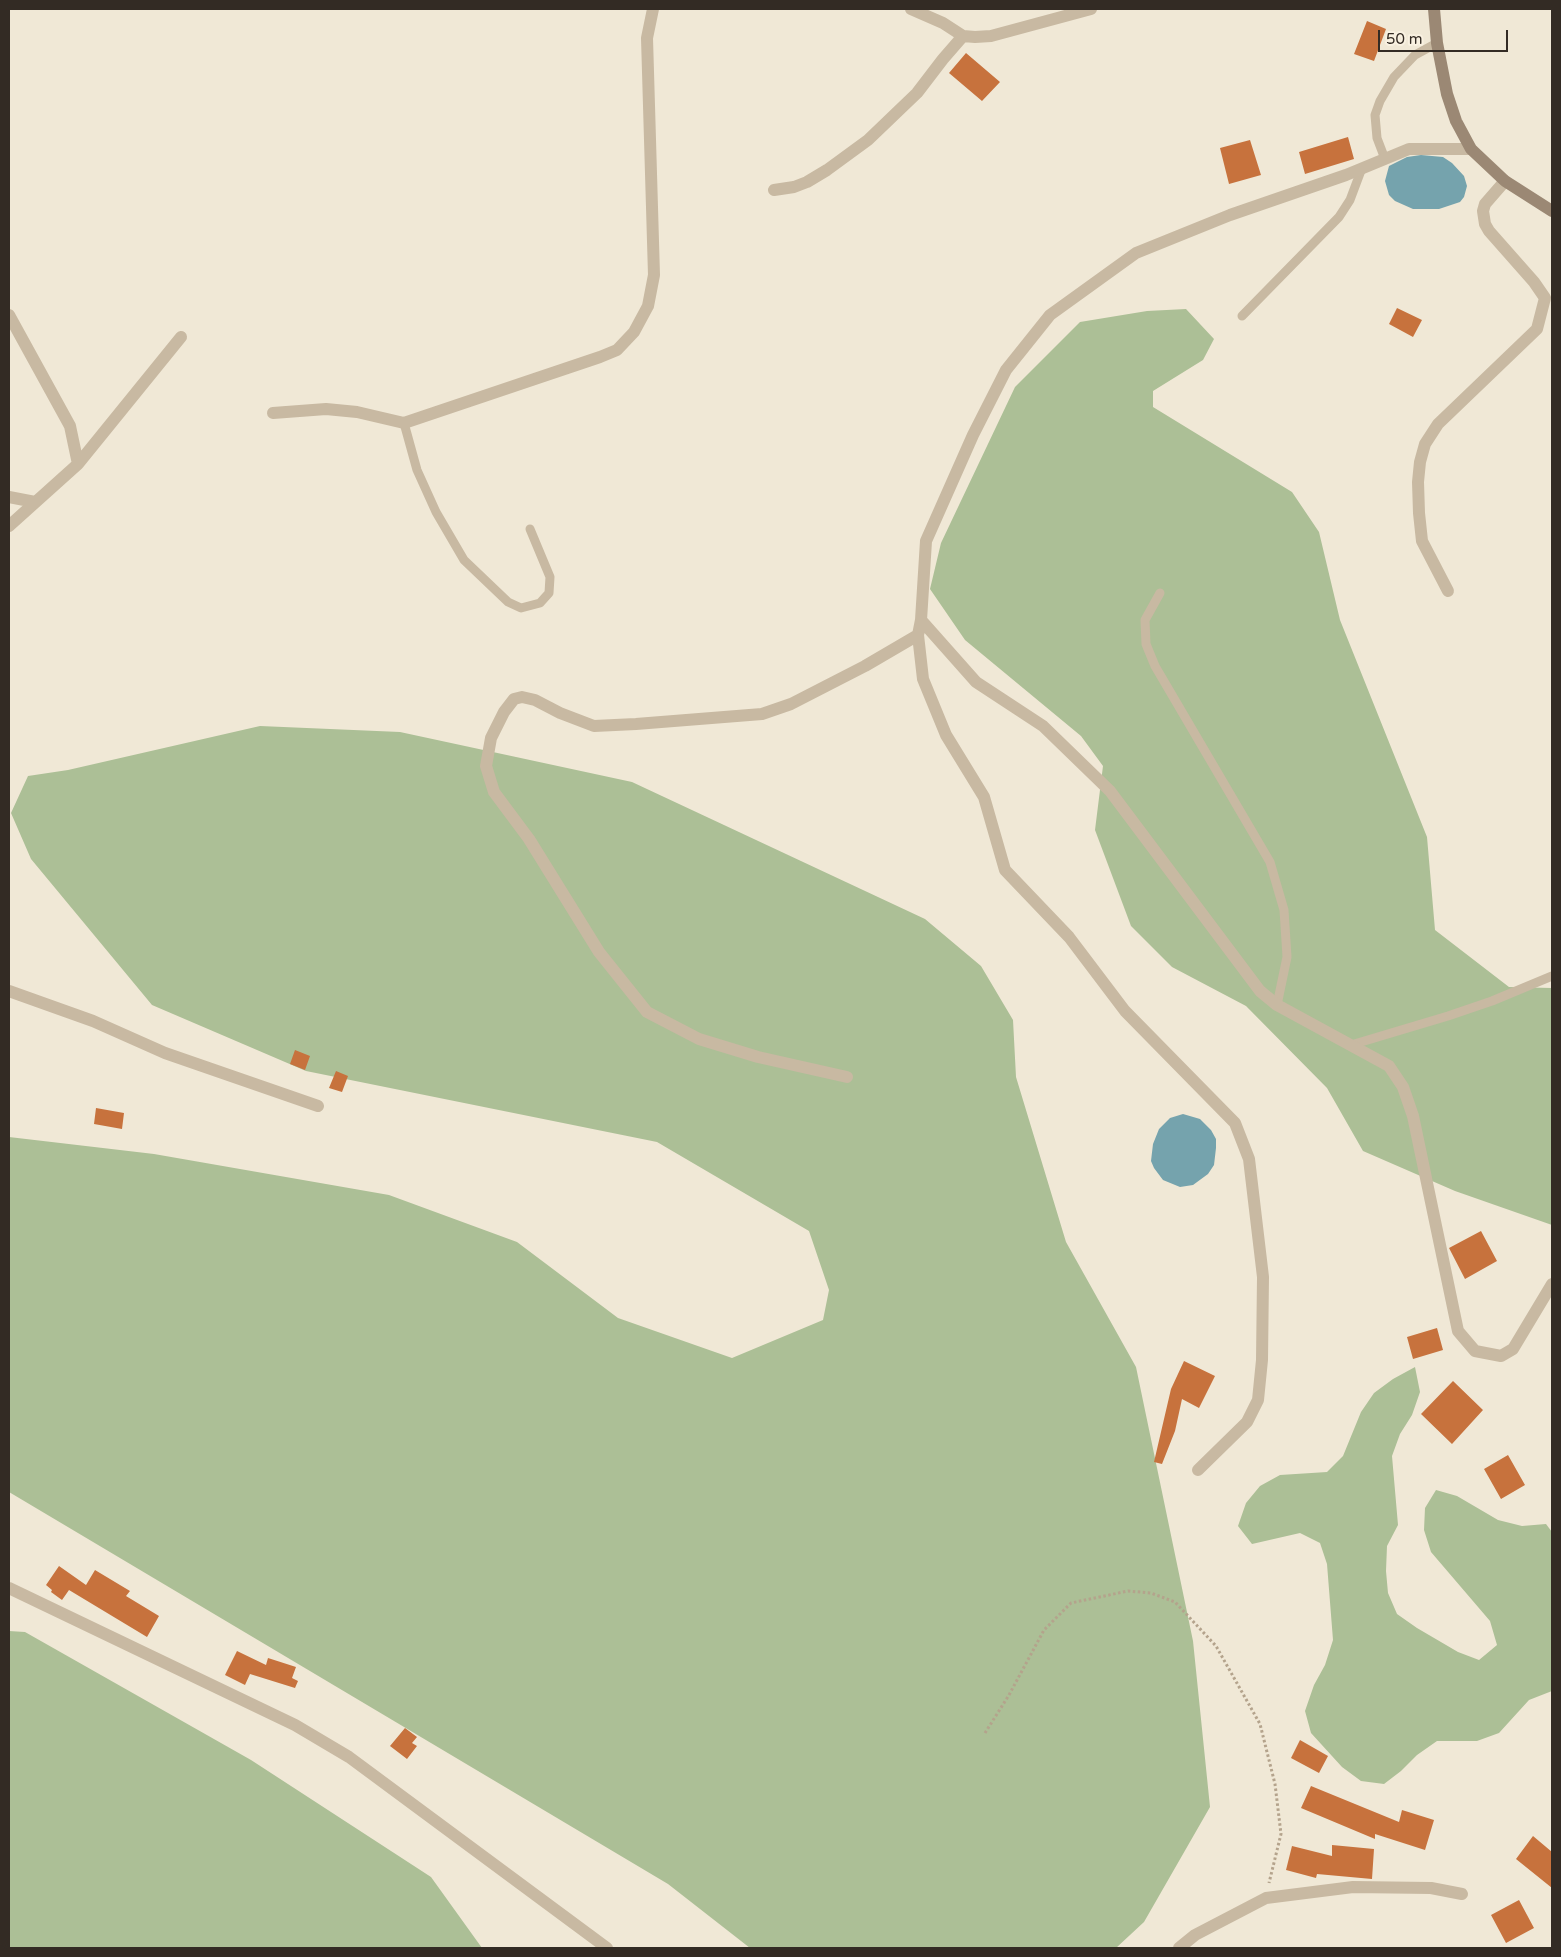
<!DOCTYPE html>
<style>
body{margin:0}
#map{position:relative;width:1561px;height:1957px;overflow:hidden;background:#f0e8d6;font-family:"Varela Round",sans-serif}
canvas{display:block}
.frame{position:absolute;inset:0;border:10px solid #332b24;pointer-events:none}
.scale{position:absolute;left:1378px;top:30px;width:130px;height:22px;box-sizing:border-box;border:2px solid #332b24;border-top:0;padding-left:6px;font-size:15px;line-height:18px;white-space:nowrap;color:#332b24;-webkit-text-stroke:4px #f9f1e1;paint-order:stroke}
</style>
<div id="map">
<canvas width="1561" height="1957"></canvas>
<div class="frame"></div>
<div class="scale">50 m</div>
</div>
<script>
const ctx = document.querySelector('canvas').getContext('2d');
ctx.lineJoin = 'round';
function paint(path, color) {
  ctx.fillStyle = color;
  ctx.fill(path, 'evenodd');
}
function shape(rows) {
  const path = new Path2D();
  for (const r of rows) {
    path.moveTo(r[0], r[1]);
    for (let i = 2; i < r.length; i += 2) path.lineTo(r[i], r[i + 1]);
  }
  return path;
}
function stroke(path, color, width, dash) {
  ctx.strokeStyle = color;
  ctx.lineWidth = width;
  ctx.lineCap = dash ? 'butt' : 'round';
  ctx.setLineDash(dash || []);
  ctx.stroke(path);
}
paint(shape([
 [1186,309,1214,339,1203,360,1153,391,1153,407,1292,492,1319,532,1340,620,1427,837,1435,930,1509,987,1552,988,1552,1225,1455,1191,1363,1151,1327,1088,1246,1006,1172,967,1131,926,1095,830,1103,766,1081,736,965,640,930,589,941,543,1015,387,1080,322,1147,311],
 [260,726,400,732,632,782,925,919,981,966,1013,1020,1016,1077,1066,1242,1136,1367,1193,1641,1210,1807,1144,1922,1116,1948,750,1948,668,1884,9,1492,9,1137,154,1154,389,1195,517,1242,618,1318,732,1358,823,1320,829,1290,809,1231,657,1142,306,1071,152,1005,31,859,11,813,28,776,68,770],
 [1415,1367,1420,1392,1412,1415,1400,1434,1392,1456,1398,1525,1387,1546,1386,1571,1388,1593,1397,1614,1417,1628,1458,1652,1479,1660,1497,1645,1490,1621,1431,1552,1424,1530,1425,1508,1436,1490,1457,1496,1498,1520,1522,1526,1546,1524,1552,1532,1552,1691,1529,1700,1499,1733,1477,1741,1437,1741,1417,1755,1401,1771,1384,1784,1361,1781,1342,1767,1311,1733,1305,1711,1314,1685,1325,1665,1333,1640,1327,1564,1320,1543,1300,1533,1252,1544,1238,1526,1246,1503,1260,1486,1280,1475,1327,1472,1343,1456,1361,1412,1374,1393,1393,1379],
 [9,1631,25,1632,251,1760,431,1877,482,1948,9,1948]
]), '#acbf96');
paint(shape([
 [1421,155,1443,157,1452,163,1464,176,1467,186,1464,197,1460,202,1439,209,1413,209,1395,201,1389,195,1385,181,1389,166,1407,157],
 [1183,1114,1200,1119,1211,1130,1216,1139,1216,1148,1214,1165,1208,1174,1193,1185,1180,1187,1163,1180,1154,1168,1151,1161,1153,1144,1159,1129,1170,1118]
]), '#75a3ad');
paint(shape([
 [1367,21,1386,29,1374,61,1354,54],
 [966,53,1000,82,982,101,949,73],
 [1348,137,1354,159,1305,174,1299,152],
 [1250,140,1261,175,1229,184,1220,148],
 [1397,308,1422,320,1413,337,1389,324],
 [295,1050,310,1056,305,1070,290,1064],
 [336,1071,348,1076,342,1092,329,1088],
 [96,1108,124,1113,122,1129,94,1124],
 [1481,1231,1497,1261,1465,1279,1449,1248],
 [1437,1328,1443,1350,1413,1359,1407,1337],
 [1184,1361,1215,1376,1199,1408,1182,1399,1175,1431,1162,1464,1154,1462,1171,1389],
 [1453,1381,1483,1410,1452,1444,1421,1414],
 [1508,1455,1525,1485,1501,1499,1484,1469],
 [59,1566,86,1585,95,1570,130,1591,126,1596,159,1616,147,1637,69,1590,62,1600,51,1592,52,1590,46,1585],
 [237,1651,266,1665,268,1658,296,1667,292,1678,298,1681,295,1688,250,1674,245,1685,225,1675],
 [405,1728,417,1737,412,1743,417,1746,407,1759,390,1746],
 [1300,1740,1328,1756,1319,1773,1291,1758],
 [1311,1786,1399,1822,1402,1810,1434,1820,1425,1850,1375,1834,1375,1839,1301,1808],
 [1533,1836,1552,1852,1552,1888,1516,1859],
 [1332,1845,1374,1849,1372,1879,1317,1874,1316,1878,1286,1870,1292,1846,1332,1856],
 [1519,1900,1534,1928,1506,1943,1491,1915]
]), '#c7723d');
stroke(shape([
 [985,1733,1009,1695,1044,1630,1071,1603,1128,1591,1151,1593,1175,1602,1216,1646,1260,1724,1275,1784,1281,1834,1269,1883]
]), '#b4a38c', 3, [2.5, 2.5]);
stroke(shape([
 [1385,159,1377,138,1375,115,1380,101,1394,77,1415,55,1437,43],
 [1242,316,1339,217,1350,200,1362,168],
 [404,423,417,470,436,512,464,560,508,602,521,608,540,603,549,593,550,577,530,529],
 [1160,593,1145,620,1146,644,1155,666,1270,862,1284,910,1287,957,1277,1005],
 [1351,1045,1448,1016,1492,1001,1552,976]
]), '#c8b9a2', 9);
stroke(shape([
 [911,9,943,23,963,36,975,37,991,36,1091,9],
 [774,190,794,187,807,182,827,170,868,140,917,93,943,59,963,36],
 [9,315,70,426,78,464],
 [273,413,326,409,357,412,404,423,600,357,617,350,634,332,648,306,654,275,647,38,653,9],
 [9,497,35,502],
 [9,526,78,464,181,337],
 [1448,591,1422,541,1419,513,1418,482,1420,462,1425,444,1438,424,1537,329,1545,298,1534,282,1489,231,1485,224,1483,211,1485,204,1505,181],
 [921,620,976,682,1043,726,1110,791,1260,991,1277,1005,1389,1066,1403,1087,1413,1116,1458,1331,1475,1351,1501,1356,1513,1349,1552,1284],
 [9,991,93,1021,165,1053,318,1106],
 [847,1077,758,1057,699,1039,647,1012,599,952,529,839,494,792,486,766,491,738,504,712,514,699,522,697,535,700,560,713,594,726,636,724,762,714,791,704,865,666,918,635],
 [1198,1470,1247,1422,1258,1400,1262,1360,1263,1277,1249,1159,1235,1123,1125,1011,1069,937,1005,870,984,797,946,735,923,679,918,635,921,620,926,541,973,435,1006,370,1050,315,1136,253,1230,215,1346,175,1409,149,1471,149],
 [9,1588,295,1725,349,1757,607,1948],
 [1179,1948,1195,1935,1266,1898,1353,1887,1431,1888,1462,1894]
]), '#c8b9a2', 12);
stroke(shape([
 [1434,9,1437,43,1447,94,1456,121,1471,149,1505,181,1552,211]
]), '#9b8874', 12);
</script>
